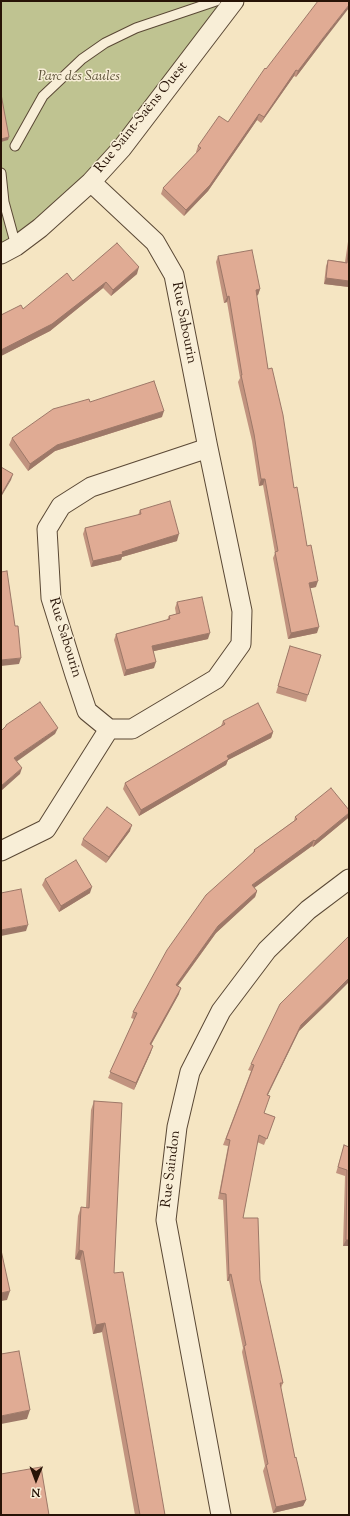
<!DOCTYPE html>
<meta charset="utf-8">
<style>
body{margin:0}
#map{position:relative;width:350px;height:1516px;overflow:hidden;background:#f5e5c2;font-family:"Sorts Mill Goudy",serif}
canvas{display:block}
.frame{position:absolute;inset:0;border:2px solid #271306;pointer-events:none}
.north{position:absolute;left:16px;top:1460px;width:40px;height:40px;-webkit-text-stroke:3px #f8eed7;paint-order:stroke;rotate:181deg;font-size:11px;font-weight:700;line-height:16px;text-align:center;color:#271306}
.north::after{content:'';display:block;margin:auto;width:14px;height:18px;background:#271306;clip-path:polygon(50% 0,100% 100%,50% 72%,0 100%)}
</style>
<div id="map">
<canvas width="350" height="1516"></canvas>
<div class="frame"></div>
<div class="north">N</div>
</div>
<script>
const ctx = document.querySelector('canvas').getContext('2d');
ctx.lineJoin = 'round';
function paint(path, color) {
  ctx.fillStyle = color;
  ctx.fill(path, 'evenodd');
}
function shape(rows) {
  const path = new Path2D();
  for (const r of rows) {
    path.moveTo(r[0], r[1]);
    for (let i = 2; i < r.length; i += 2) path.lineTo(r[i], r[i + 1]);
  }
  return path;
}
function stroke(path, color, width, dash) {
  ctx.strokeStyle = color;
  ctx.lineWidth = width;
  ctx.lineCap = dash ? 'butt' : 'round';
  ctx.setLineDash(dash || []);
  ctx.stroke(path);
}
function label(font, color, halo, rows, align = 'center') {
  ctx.font = font + ' "Sorts Mill Goudy",serif';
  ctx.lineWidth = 3;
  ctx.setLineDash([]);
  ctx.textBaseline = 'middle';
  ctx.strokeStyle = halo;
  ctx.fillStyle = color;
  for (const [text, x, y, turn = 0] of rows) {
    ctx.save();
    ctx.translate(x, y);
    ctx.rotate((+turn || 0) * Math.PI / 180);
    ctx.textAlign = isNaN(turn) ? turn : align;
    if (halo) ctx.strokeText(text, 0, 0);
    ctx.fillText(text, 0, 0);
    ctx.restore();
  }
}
paint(shape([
 [1,1,234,1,122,148,1,254]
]), '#bfc391');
const lane = shape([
 [15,146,43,96,82,59,105,43,136,28,216,1],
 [1,173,4,202,16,246]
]);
const street = shape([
 [1,254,16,246,40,228,91,182,122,148,234,1],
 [109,729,132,729,216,679,241,644,242,611,208,448],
 [1,851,46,829,109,729,87,711,75,675,51,598,47,529,61,506,91,487,208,448,174,275,155,242,91,182],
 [221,1515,166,1220,177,1127,190,1072,221,1011,267,950,308,910,349,879]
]);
stroke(lane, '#5a4835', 11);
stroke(street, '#5a4835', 21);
stroke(lane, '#f8eed7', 9);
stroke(street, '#f8eed7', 19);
paint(shape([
 [321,44,296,77,294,76,261,123,257,120,208,191,184,216,161,194,163,188,197,153,196,152,198,146,228,122,266,69],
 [349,235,349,287,324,284,326,266,328,260,345,262],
 [218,256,260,289,258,295,256,296,268,369,294,488,307,546,316,587,310,588,317,633,288,639,273,558,275,553,263,485,259,486,252,441,238,382,240,378,227,302,224,303,216,262],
 [137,274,111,296,103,288,50,331,1,356,1,315,23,309,73,281],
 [90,402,162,417,55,451,28,471,9,445,12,438],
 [140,510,177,541,122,557,121,560,91,567,83,534,85,528,138,515],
 [177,602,208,639,154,651,154,668,124,676,114,640,116,634,167,620,169,616,176,614,175,608],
 [290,646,308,695,306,702,276,693],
 [223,721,273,732,271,738,228,760,226,765,139,816,123,789,125,783,221,726],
 [295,817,348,818,313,847,312,846,254,888,257,891,255,897,216,933,178,986,179,994,151,1045,151,1052,134,1090,108,1078,134,1019,131,1018,133,1012,253,853,254,850,294,821],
 [130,831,106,863,81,845,83,839],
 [45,879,90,893,59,912,42,885],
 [332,999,299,1031,267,1095,264,1113,275,1117,264,1145,257,1142,243,1218,260,1280,283,1383,281,1388,295,1458,306,1500,303,1506,273,1513,263,1471,265,1466,242,1352,243,1348,229,1281,227,1281,223,1200,218,1199,228,1146,223,1145,251,1071,248,1070,251,1064],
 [94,1101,114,1273,165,1515,135,1515,102,1332,93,1334,80,1260,75,1259,78,1216,81,1207,86,1207,91,1110],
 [344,1145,349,1147,349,1246,343,1246,345,1176,336,1173]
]), '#c1937f');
paint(shape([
 [349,5,349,8,321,44,296,77,298,71,323,38],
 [296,70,294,76,261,123,264,117],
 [259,114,257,120,208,191,184,216,186,210],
 [9,137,8,140,1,142,1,139],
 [139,267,137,274,111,296,113,290],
 [326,278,349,281,349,287,324,284],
 [106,282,103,288,50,331,1,356,1,350],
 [260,289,258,295,253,297,256,290],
 [229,296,227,302,224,303,227,297],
 [164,411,162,417,55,451,28,471,30,464,57,445],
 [13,474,11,480,1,497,1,495],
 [261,479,265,479,263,485,259,486],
 [179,534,177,541,122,557,121,560,91,567,93,561,122,552],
 [318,581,316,587,307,589,309,583],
 [319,627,317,633,288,639,291,633],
 [210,633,208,639,150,652,152,646],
 [21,658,19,664,1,666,1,660],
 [156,662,154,668,124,676,126,670],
 [58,728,55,734,12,765,14,758],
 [273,732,271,738,228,760,226,765,139,816,141,810,227,756],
 [22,768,20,774,1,791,1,786],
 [349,813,348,818,313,847,315,841],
 [132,825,130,831,106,863,109,857],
 [314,840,312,846,250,891,252,885],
 [92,887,90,893,59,912,61,906],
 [257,891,255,897,216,933,174,991,176,985,218,926],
 [28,925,26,931,1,936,1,930],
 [349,978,349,982,332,999,299,1031,265,1101,267,1095,301,1025],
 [181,988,179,994,148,1050,150,1044],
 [153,1046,151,1052,134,1090,136,1083],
 [346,1240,349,1240,349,1246,343,1246],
 [79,1250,83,1251,80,1260,75,1259],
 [231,1274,229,1281,227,1281,229,1275],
 [10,1291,7,1300,1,1301,1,1293],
 [105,1323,102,1332,93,1334,96,1325],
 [30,1410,27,1419,1,1424,1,1416],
 [306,1500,303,1506,273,1513,276,1507]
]), '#9d7868');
const building = shape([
 [318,1,349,1,349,5,323,38,298,71,296,70,264,117,259,114,210,185,186,210,163,188,201,148,198,146,219,116,228,122,265,68,266,69,318,1],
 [1,94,9,137,1,139,1,94],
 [117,243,139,267,113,290,106,282,52,324,1,350,1,315,21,305,23,309,67,273,73,281,117,243],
 [349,246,349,281,326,278,328,260,347,263,349,246],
 [252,250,260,289,256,290,268,369,272,368,283,415,294,488,297,487,307,546,311,545,318,581,309,583,319,627,291,633,275,552,278,551,265,479,261,479,254,434,241,375,242,375,229,296,227,297,218,256,252,250],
 [154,381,164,411,57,445,30,464,12,438,53,409,89,399,90,402,154,381],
 [1,467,13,474,1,495,1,467],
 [170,501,179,534,122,552,123,554,93,561,85,528,141,514,140,510,170,501],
 [7,571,15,626,18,626,21,658,1,660,1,572,7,571],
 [202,597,210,633,152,646,156,662,126,670,116,634,170,619,169,616,180,613,177,602,202,597],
 [290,646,321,655,308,695,278,686,290,646],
 [40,702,58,728,14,758,22,768,1,786,1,731,6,726,6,725,40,702],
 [258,703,273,732,227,756,229,759,141,810,125,783,225,724,223,721,258,703],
 [331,788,349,810,349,813,315,841,314,840,252,885,257,891,218,926,176,985,181,988,150,1044,153,1046,136,1083,110,1072,137,1013,133,1012,167,950,206,895,255,851,254,850,297,819,295,817,331,788],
 [107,807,132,825,109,857,83,839,107,807],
 [76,860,92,887,61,906,45,879,76,860],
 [21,889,28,925,1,930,1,893,21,889],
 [349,936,349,978,334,993,301,1025,267,1095,270,1096,264,1113,275,1117,267,1139,259,1135,243,1218,258,1218,260,1280,283,1383,280,1383,295,1458,296,1457,306,1500,276,1507,266,1465,268,1464,244,1346,246,1345,231,1274,229,1275,226,1194,220,1193,230,1140,226,1139,254,1065,251,1064,280,1004,349,936],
 [94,1101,122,1103,114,1273,123,1272,165,1515,140,1515,105,1323,96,1325,83,1251,79,1250,81,1207,89,1208,94,1101],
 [344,1145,349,1147,349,1240,346,1240,347,1170,338,1167,344,1145],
 [1,1250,10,1291,1,1293,1,1250],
 [19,1351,30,1410,1,1416,1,1354,19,1351],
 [41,1467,49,1515,1,1515,1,1474,41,1467]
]);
paint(building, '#e0ab94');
stroke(building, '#9d7868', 1);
label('italic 14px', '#5c5137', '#f8eed7', [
 ["Parc des Saules",79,78]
]);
label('14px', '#271306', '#f8eed7', [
 ["Rue Saint-Saëns Ouest",142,118,-51],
 ["Rue Sabourin",183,323,79],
 ["Rue Sabourin",64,638,73],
 ["Rue Saindon",172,1169,-83]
]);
</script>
